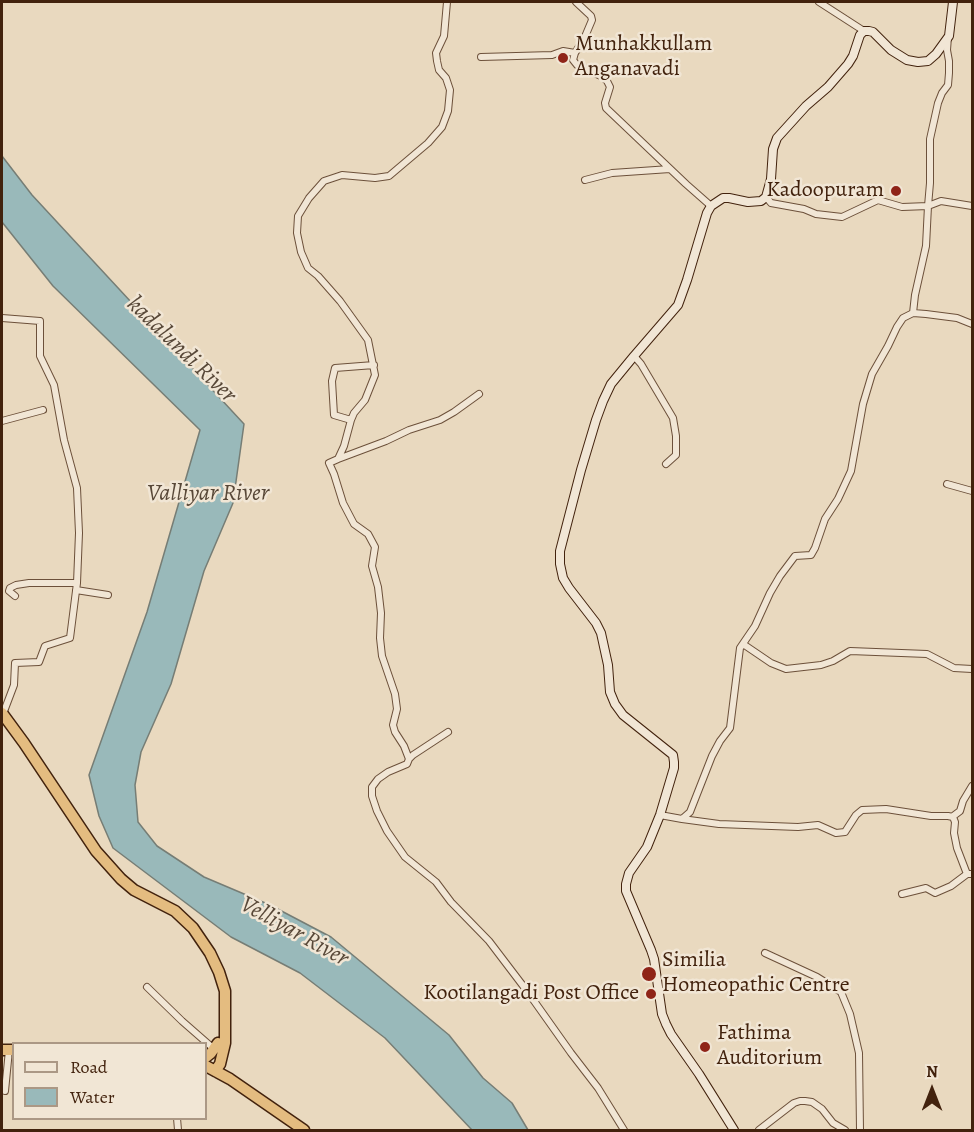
<!DOCTYPE html>
<style>
body{margin:0}
#map{position:relative;width:974px;height:1132px;overflow:hidden;background:#e9d9bf;font-family:Alegreya,serif}
canvas{display:block}
.frame{position:absolute;inset:0;border:3px solid #42220d;pointer-events:none}
.legend{position:absolute;left:12px;top:1042px;width:195px;height:78px;box-sizing:border-box;background:#f1e6d5;border:2px solid #ab9885;margin:0;padding:8px 10px;list-style:none;font-size:18px;color:#42220d}
.legend li{display:flex;align-items:center;gap:12px;height:30px}
.legend b{width:30px;border:2px solid #ab9885}
.north{position:absolute;left:902px;top:1060px;width:60px;height:60px;-webkit-text-stroke:4px #f1e6d5;paint-order:stroke;rotate:0deg;font-size:16px;font-weight:700;line-height:24px;text-align:center;color:#42220d}
.north::after{content:'';display:block;margin:auto;width:21px;height:27px;background:#42220d;clip-path:polygon(50% 0,100% 100%,50% 72%,0 100%)}
</style>
<div id="map">
<canvas width="974" height="1132"></canvas>
<div class="frame"></div>
<ul class="legend">
<li><b style="height:8px;background:#f1e6d5"></b>Road</li>
<li><b style="height:16px;background:#99b9ba"></b>Water</li>
</ul>
<div class="north">N</div>
</div>
<script>
const ctx = document.querySelector('canvas').getContext('2d');
ctx.lineJoin = 'round';
function paint(path, color) {
  ctx.fillStyle = color;
  ctx.fill(path, 'evenodd');
}
function shape(rows) {
  const path = new Path2D();
  for (const r of rows) {
    path.moveTo(r[0], r[1]);
    for (let i = 2; i < r.length; i += 2) path.lineTo(r[i], r[i + 1]);
  }
  return path;
}
function stroke(path, color, width, dash) {
  ctx.strokeStyle = color;
  ctx.lineWidth = width;
  ctx.lineCap = dash ? 'butt' : 'round';
  ctx.setLineDash(dash || []);
  ctx.stroke(path);
}
function label(font, color, halo, rows, align = 'center') {
  ctx.font = font + ' Alegreya,serif';
  ctx.lineWidth = 5;
  ctx.setLineDash([]);
  ctx.textBaseline = 'middle';
  ctx.strokeStyle = halo;
  ctx.fillStyle = color;
  for (const [text, x, y, turn = 0] of rows) {
    ctx.save();
    ctx.translate(x, y);
    ctx.rotate((+turn || 0) * Math.PI / 180);
    ctx.textAlign = isNaN(turn) ? turn : align;
    if (halo) ctx.strokeText(text, 0, 0);
    ctx.fillText(text, 0, 0);
    ctx.restore();
  }
}
const water = shape([
 [2,156,32,195,244,424,233,503,204,571,171,684,141,752,135,785,138,822,157,846,204,877,270,905,331,937,449,1035,483,1078,512,1103,528,1130,472,1130,385,1038,300,973,231,937,113,848,99,816,89,775,147,612,200,430,53,286,2,222,2,156]
]);
paint(water, '#99b9ba');
stroke(water, '#767d75', 1.5);
const street = shape([
 [447,2,444,36,436,53,437,61,439,70,446,78,450,90,448,111,442,127,428,143,389,176,375,178,342,175,324,181,309,198,298,216,297,233,301,252,308,268,318,276,340,301,368,340,375,375,365,400,354,413,351,420,344,446,338,459,329,463,334,474,343,503,354,524,368,534,375,547,372,566,378,587,381,613,380,638,382,656,395,694,397,709,393,725,395,732,404,746,409,759,407,764,388,772,378,779,372,787,372,796,377,811,387,831,405,857,436,882,451,902,489,941,527,991,571,1053,598,1088,624,1130],
 [576,2,591,16,592,20,584,39,575,53,573,60,577,65,601,76,607,81,610,87,605,103,606,108,686,184,711,206],
 [819,2,864,31],
 [948,37,947,50,949,61,949,73,948,85,942,93,938,103,930,139,930,183,928,206,941,201,972,206],
 [481,57,552,55,563,51,575,53],
 [585,180,612,173,670,169],
 [766,197,771,203,804,209,816,214,842,217,878,200,902,207,928,206,926,246,915,295,913,313],
 [2,318,40,321,40,356,54,385,64,440,77,488,79,533,77,583,70,638,45,646,39,662,15,663,14,685,3,714],
 [634,356,641,364,673,418,676,436,676,455,666,464],
 [351,420,334,415,332,381,335,368,374,365],
 [2,421,43,410],
 [338,459,386,441,409,430,440,420,454,412,479,394],
 [947,484,972,491],
 [76,590,108,595],
 [15,596,9,591,10,588,16,585,29,583,77,583],
 [743,644,771,663,786,669,821,665,833,661,850,651,927,654,954,668,972,669],
 [409,759,413,755,448,732],
 [660,815,682,819,690,812,712,756,720,741,730,728,740,648,755,626,770,593,780,576,795,556,811,555,815,548,825,519,838,499,851,471,863,404,872,374,888,346,897,327,903,318,913,313,926,314,957,318,972,324],
 [952,817,960,811,963,801,972,786],
 [682,819,719,824,798,827,818,825,836,833,845,832,856,815,862,810,886,809,931,816,948,816,953,817,955,822,954,833,957,848,967,874],
 [902,894,926,888,935,893,951,886,967,874,972,874],
 [765,953,817,977,841,992,850,1014,859,1053,860,1130],
 [147,987,182,1021,214,1049],
 [5,1091,9,1050],
 [177,1118,178,1130],
 [759,1130,794,1103,800,1101,805,1101,812,1102,822,1109,833,1123,845,1130]
]);
const secondary = shape([
 [734,1130,699,1074,671,1034,666,1024,662,1014,654,959,651,950,626,891,626,884,629,873,647,847,660,815,674,768,674,762,673,755,623,715,615,704,610,692,608,665,601,633,596,623,569,588,563,578,560,564,560,551,581,470,596,420,603,401,611,384,634,356,678,305,687,280,707,213,711,206,723,198,729,198,748,202,761,201,766,197,771,179,773,149,777,138,806,106,828,87,848,64,853,56,860,35,864,31,869,31,873,32,891,50,907,60,918,62,928,61,936,54,949,36,953,2]
]);
const highway = shape([
 [2,713,24,743,96,851,121,879,134,890,175,911,193,928,210,953,219,972,225,991,225,1043,220,1064,215,1071],
 [2,1050,14,1050],
 [206,1057,211,1053,218,1043],
 [206,1066,230,1079,304,1130]
]);
stroke(street, '#6c503a', 8);
stroke(secondary, '#42220d', 10);
stroke(highway, '#42220d', 13);
stroke(street, '#f1e6d5', 6);
stroke(secondary, '#f1e6d5', 8);
stroke(highway, '#e4bc80', 10);
for (const [x, y, r, color] of [
 [563,58,6,"#8f2418"],
 [896,191,6,"#8f2418"],
 [649,974,8,"#8f2418"],
 [651,994,6,"#8f2418"],
 [705,1047,6,"#8f2418"]
]) {
  const dot = new Path2D();
  dot.arc(x, y, r, 0, 2 * Math.PI);
  ctx.fillStyle = color;
  ctx.fill(dot);
  stroke(dot, '#f1e6d5', 2);
}
label('22px', '#42220d', '#f1e6d5', [
 ["Munhakkullam",575,45],
 ["Anganavadi",575,70],
 ["Kadoopuram",884,191,"right"],
 ["Similia",662,961],
 ["Homeopathic Centre",662,986],
 ["Kootilangadi Post Office",639,994,"right"],
 ["Fathima",717,1034],
 ["Auditorium",717,1059]
], 'left');
label('italic 24px', '#584838', '#f1e6d5', [
 ["kadalundi River",181,350,44],
 ["Valliyar River",208,494],
 ["Velliyar River",294,932,29]
]);
</script>
